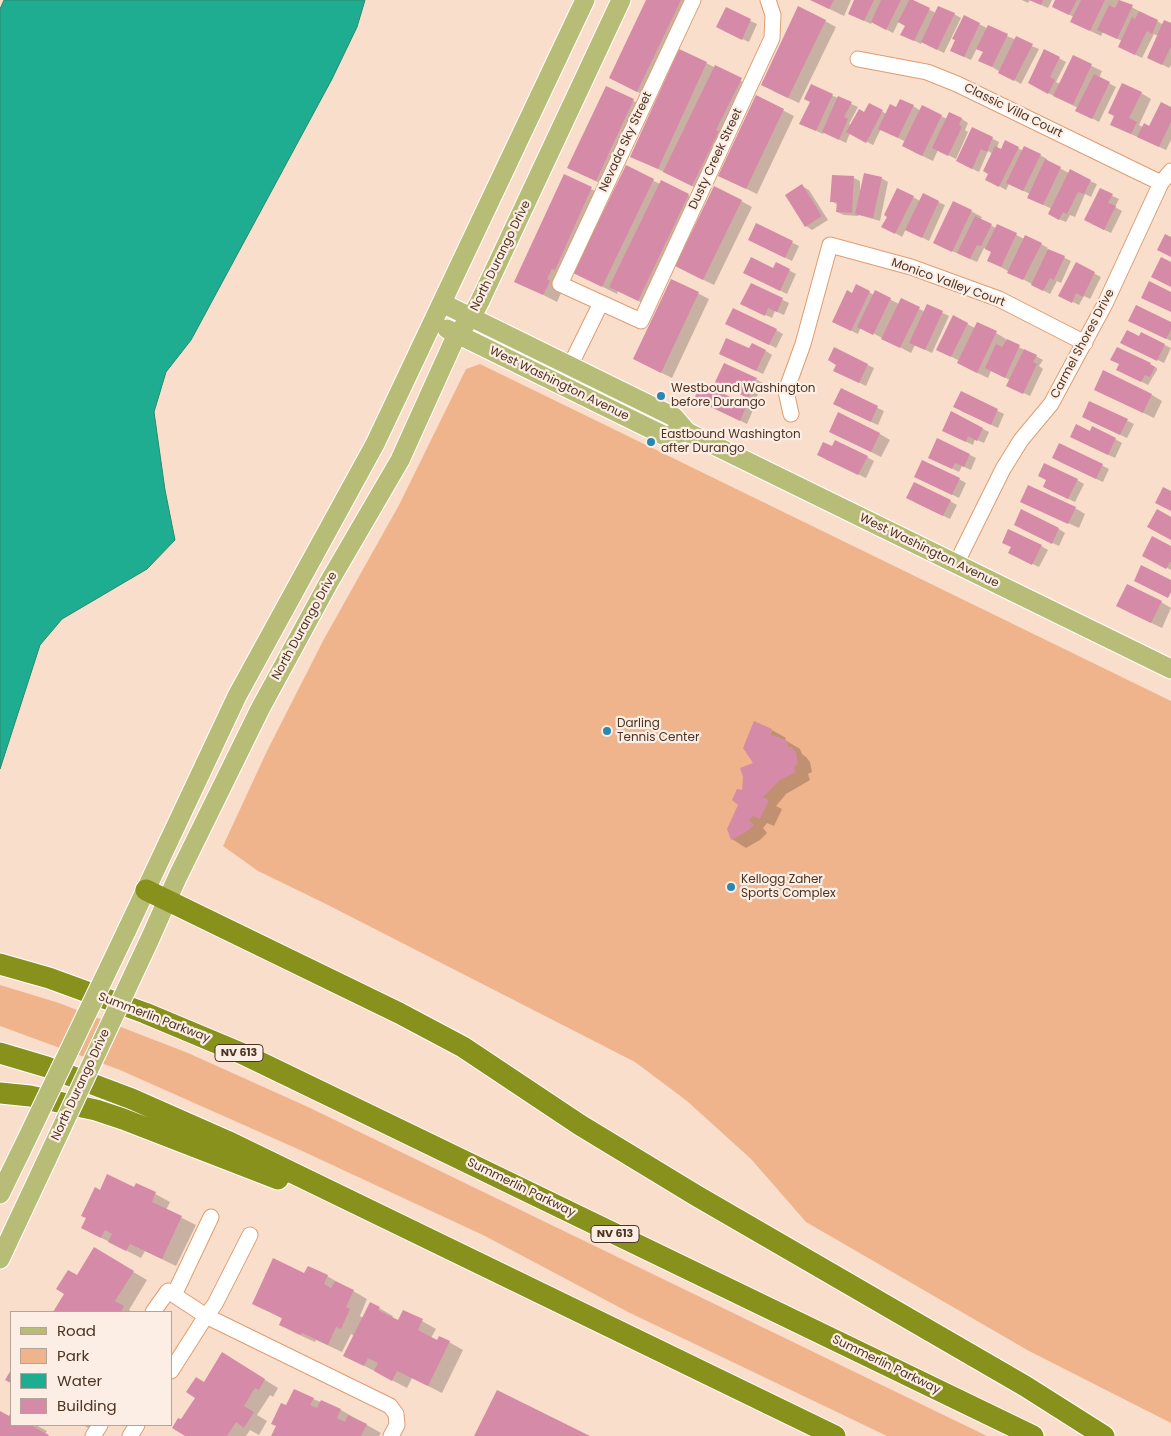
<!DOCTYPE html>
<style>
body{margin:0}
#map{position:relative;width:1171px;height:1436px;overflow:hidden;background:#fadecc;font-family:Poppins,sans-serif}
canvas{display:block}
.legend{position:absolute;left:10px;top:1311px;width:162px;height:115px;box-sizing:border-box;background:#fceee5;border:1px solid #b6a397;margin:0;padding:6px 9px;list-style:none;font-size:15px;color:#4e3321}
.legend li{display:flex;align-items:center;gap:10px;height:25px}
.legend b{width:25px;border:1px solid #b6a397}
</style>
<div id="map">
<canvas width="1171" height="1436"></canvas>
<ul class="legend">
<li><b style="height:6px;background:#b7bd77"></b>Road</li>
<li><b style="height:14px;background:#f0b48c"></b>Park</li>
<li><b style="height:14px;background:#1ead90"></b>Water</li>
<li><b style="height:14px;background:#d58aa8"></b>Building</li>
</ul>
</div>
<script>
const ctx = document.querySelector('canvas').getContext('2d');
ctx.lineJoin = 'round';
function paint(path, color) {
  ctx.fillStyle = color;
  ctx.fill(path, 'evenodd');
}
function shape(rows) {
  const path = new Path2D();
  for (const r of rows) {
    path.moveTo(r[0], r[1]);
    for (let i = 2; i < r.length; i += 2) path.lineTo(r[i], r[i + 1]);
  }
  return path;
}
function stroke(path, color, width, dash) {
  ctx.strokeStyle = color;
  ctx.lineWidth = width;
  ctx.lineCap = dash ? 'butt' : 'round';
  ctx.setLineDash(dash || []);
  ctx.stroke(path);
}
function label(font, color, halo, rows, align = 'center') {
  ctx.font = font + ' Poppins,sans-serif';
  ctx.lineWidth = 4.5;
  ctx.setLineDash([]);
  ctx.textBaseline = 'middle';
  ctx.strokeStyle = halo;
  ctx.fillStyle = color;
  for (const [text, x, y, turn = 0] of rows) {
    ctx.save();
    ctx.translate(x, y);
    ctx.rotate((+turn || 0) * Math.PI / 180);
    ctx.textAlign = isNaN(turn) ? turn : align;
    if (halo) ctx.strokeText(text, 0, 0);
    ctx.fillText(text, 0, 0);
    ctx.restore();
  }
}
paint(shape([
 [480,364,1171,701,1171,1423,1029,1351,806,1222,751,1159,687,1101,635,1062,324,903,258,871,223,846,267,751,324,639,399,505,466,369],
 [0,985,59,1003,188,1053,308,1107,987,1436,887,1436,630,1313,485,1236,300,1150,120,1070,0,1026]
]), '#f0b48c');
const water = shape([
 [4,0,365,0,357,27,332,79,191,340,166,372,154,412,165,490,175,540,147,569,62,619,40,645,0,769,0,9,4,0]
]);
paint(water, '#1ead90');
stroke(water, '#2c886f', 1);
paint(shape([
 [648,0,695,0,651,99,624,85],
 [811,0,851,0,844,16],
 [856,0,909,0,936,13,954,14,961,18,944,53,922,42,921,44,909,38,906,25,899,21,893,33,872,22,871,24,856,17],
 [1022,0,1030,0,1028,3],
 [1030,0,1052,0,1048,8],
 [1057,0,1119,0,1164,25,1171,25,1171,65,1169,68,1155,61,1158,36,1154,34,1142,58,1126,50,1122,41,1103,32,1101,36,1082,27,1074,17,1060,10],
 [726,9,757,24,749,42,724,31],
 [964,17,987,28,1039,49,1021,84,987,64,984,52,977,48,971,60,958,54],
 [825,21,836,27,799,103,773,91],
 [1045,51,1066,62,1056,82,1060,84,1073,57,1102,71,1099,78,1116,87,1099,122,1084,114,1078,108,1036,87],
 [706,63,755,88,706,193,632,156],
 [811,86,858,107,849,124,851,125,865,114,869,105,887,114,897,109,913,106,921,111,941,116,947,119,962,119,968,123,965,130,968,132,956,159,938,150,933,161,914,152,906,142,881,129,873,145,850,133,846,143,824,132,823,134,808,127,811,102],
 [607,88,644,106,606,186,579,173],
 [1141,93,1151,99,1139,125,1143,127,1150,127,1171,108,1171,140,1166,150,1122,130],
 [757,97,794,116,757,194,720,176],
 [973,129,999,142,997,148,1002,150,1018,148,1023,151,1040,155,1047,159,1046,161,1069,173,1090,181,1097,184,1091,197,1085,194,1075,217,1070,215,1066,222,1056,218,1052,209,1035,201,1030,194,1009,184,1006,190,994,183,993,154,988,151,979,172,964,165],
 [626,167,660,184,688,195,702,203,653,308,618,291,617,294,589,280],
 [565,176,605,196,557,302,516,281],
 [854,178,860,181,860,190,861,190,881,178,888,182,880,221,859,215,858,216,844,215,837,212,838,205,831,201],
 [802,186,809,190,828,220,812,230,806,226],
 [1100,190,1119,199,1115,207,1122,211,1111,233,1092,224],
 [923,195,945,205,929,241,906,229,902,237,890,230,913,197,920,201],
 [741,201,752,207,714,285,687,272],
 [954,202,982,217,980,220,996,228,998,225,1024,239,1041,244,1048,248,1047,249,1071,261,1061,283,1057,281,1050,294,995,264,993,252,984,248,977,262,945,248],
 [756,225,799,246,792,261,756,243],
 [777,264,796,274,787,294,751,276,774,270],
 [1076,264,1101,277,1090,299,1084,296,1079,305,1067,299],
 [672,280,709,299,672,378,634,359],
 [751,284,789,303,784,315,775,311,772,318,749,307],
 [869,292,874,295,876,292,899,304,901,299,925,312,928,306,949,316,932,353,915,345,911,353,861,327,858,334,840,325,853,294],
 [953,317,975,328,996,333,1006,339,1006,340,1043,360,1039,366,1043,369,1030,396,1015,389,1010,380,991,371,988,378,969,369,960,361,944,353],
 [1171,323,1171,341,1136,324],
 [734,327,776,330,783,334,776,348],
 [1142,334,1171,348,1164,363,1129,346,1140,338],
 [1117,348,1157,368,1157,370,1148,385,1124,373],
 [749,350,766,351,772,355,763,374,727,357],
 [725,364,763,383,755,401,723,386],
 [868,365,874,368,866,386,842,374],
 [703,385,753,410,747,424,702,402],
 [841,390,884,411,878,425,841,408],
 [961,393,1004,414,998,428,961,411],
 [1106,395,1152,395,1162,401,1154,418],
 [1090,402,1134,424,1127,438,1090,421],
 [952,413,989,432,984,443,975,439,973,445,950,434],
 [1090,432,1115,439,1122,443,1115,458,1079,441],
 [880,434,890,440,881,457,841,437],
 [1060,444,1109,469,1103,482,1060,462],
 [970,455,976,458,971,470,962,466,959,472,936,461],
 [867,457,874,461,866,478,825,459],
 [959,479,966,483,959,498,922,480],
 [1077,480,1084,484,1075,502,1051,491],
 [950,501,957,505,950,519,914,502],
 [1032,507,1075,508,1085,514,1079,528],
 [1022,529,1059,529,1065,533,1059,546],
 [1041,546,1048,550,1039,567,1016,556],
 [1171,548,1171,570,1144,555],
 [1161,602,1171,608,1162,628,1128,612],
 [772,730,786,738,785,740,800,749,802,754,806,757,810,762,812,772,808,774,810,780,786,794,776,806,782,809,774,826,767,823,763,828,767,833,760,840,746,848,732,839,743,791],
 [137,1184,170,1202,166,1210,196,1225,176,1266,145,1251,141,1258,82,1228,100,1191,134,1188],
 [94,1249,147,1280,129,1310,132,1312,54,1312],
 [305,1275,327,1276,367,1299,360,1316,363,1318,379,1308,393,1316,392,1318,399,1321,422,1321,436,1329,431,1338,438,1341,440,1337,463,1350,442,1393,412,1378,407,1388,359,1363,354,1336,351,1334,342,1352,316,1340,315,1342,295,1333,281,1325,283,1319,253,1303],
 [236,1362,278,1388,273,1397,270,1395,257,1415,267,1421,259,1435,250,1430,246,1436,188,1436,182,1421],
 [313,1399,341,1410,367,1425,381,1433,379,1436,272,1436,287,1407],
 [0,1413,10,1418,11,1415,11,1425,36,1425,47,1431,45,1434,49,1436,0,1436],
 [83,1425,102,1425,97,1433]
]), '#0003');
paint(shape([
 [646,0,681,0,637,92,609,78],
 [810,0,834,0,829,9],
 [854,0,874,0,864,21,848,14],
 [881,0,901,0,886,30,871,22],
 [909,0,913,0,930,8,914,41,900,35,905,26,898,22],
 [1029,0,1043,0,1041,5],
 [1055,0,1077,0,1069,15,1052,7],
 [1081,0,1105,0,1090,31,1070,22],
 [1119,0,1133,5,1117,39,1097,30,1109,5,1115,8],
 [798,6,826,20,788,98,761,85],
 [938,6,955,13,937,50,921,42],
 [726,7,751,19,742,40,716,27],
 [1139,11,1158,20,1152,34,1147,31,1135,55,1118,47,1132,17,1135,19],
 [964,15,980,23,964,57,950,51,955,40,952,39],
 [1164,20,1171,23,1171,47,1162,65,1147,58],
 [988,25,1008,34,992,67,978,61,983,52,976,49],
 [1016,36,1033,44,1014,81,998,73],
 [679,49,707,62,658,169,630,157],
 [1044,49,1060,57,1050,77,1055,80,1048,94,1028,83],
 [1073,55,1092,64,1073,105,1053,96],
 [715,65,742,78,716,130,719,131,692,186,663,172],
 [1094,74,1110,82,1092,119,1075,111],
 [1122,83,1142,92,1129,118,1137,122,1131,134,1110,125,1114,116,1108,113],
 [811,84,833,94,816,131,799,124,810,102,804,99],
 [606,86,634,99,596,181,567,168],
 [756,95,784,109,746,189,718,176],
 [838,96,852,102,844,117,848,119,839,140,822,132],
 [900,99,914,105,898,138,878,129,890,104,896,107],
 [1161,102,1171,107,1171,122,1159,147,1137,137,1144,123,1149,126],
 [869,103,883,110,866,143,846,132,859,109,864,112],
 [922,105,942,115,922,156,902,146],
 [949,112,962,118,959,125,962,127,948,156,932,148],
 [972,127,993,137,987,152,981,149,972,169,956,161],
 [1005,140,1019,147,999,187,985,180,988,174,983,171,995,146,1001,149],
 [1024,146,1041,154,1023,191,1006,183],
 [1045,159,1061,167,1043,205,1027,198],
 [626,165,654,179,602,287,573,273],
 [1070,169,1091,180,1084,194,1078,192,1067,214,1063,212,1059,220,1048,214],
 [864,173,882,177,873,218,855,214],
 [564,174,592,187,555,270,552,269,547,279,550,281,543,295,514,282],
 [832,175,854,176,852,213,836,212,837,202,830,202],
 [661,180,689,194,638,301,609,287],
 [802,184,822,216,805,227,785,195],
 [714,186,742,200,703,280,675,266],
 [897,188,914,196,895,234,881,227,887,217,884,215],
 [1100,188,1113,194,1108,203,1116,206,1104,230,1084,220],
 [923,193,939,201,922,238,905,230],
 [953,201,972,210,952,252,933,243],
 [975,216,992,224,981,246,977,245,970,259,957,253],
 [756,223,793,241,785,258,748,240],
 [997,224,1017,233,1001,267,987,261,991,252,985,249],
 [1165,234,1171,237,1171,257,1157,250],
 [1025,235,1042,243,1023,280,1007,273],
 [1048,249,1065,256,1054,280,1050,278,1043,291,1031,285],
 [751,257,773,268,776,262,790,269,780,291,743,273],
 [1161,257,1171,262,1171,287,1151,277],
 [1076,262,1095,272,1083,297,1076,293,1072,303,1058,296],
 [671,279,699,292,661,373,633,359],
 [1149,281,1171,292,1171,312,1141,298],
 [751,283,783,298,777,312,768,308,765,316,740,304],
 [856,284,870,291,851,331,832,322,847,290,852,293],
 [875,290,891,298,873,335,857,327],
 [901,298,920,307,900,348,881,339],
 [927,304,943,311,925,350,909,343],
 [1136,305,1171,322,1171,330,1166,339,1128,321],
 [733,308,777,329,769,345,725,324],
 [953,315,968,323,951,357,936,350],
 [977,322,997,331,977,373,957,363],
 [1127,330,1139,336,1141,332,1165,344,1157,361,1120,343],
 [726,338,749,348,752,343,766,350,756,371,719,354],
 [1007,339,1020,345,1005,378,985,368,996,344,1002,347],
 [834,347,868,364,859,383,833,371,836,365,828,360],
 [1117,347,1151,363,1150,364,1155,367,1150,377,1145,375,1141,382,1116,370,1119,364,1110,360],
 [1024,349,1037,355,1033,362,1037,364,1023,394,1006,386],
 [724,363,757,378,748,398,715,382],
 [1103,370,1152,394,1143,413,1094,390],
 [702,383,747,405,740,421,694,399],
 [841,388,878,406,871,422,833,404],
 [961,391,998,409,991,425,953,407],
 [1089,401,1128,419,1120,435,1082,417],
 [951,411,983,428,977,441,968,436,966,442,942,431],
 [838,412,880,433,871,452,829,432],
 [1076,424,1090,431,1092,426,1116,438,1108,455,1070,437],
 [937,438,970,454,964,467,955,463,952,469,928,458],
 [835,440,868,456,858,475,817,455,823,442,832,446],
 [1059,443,1103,464,1096,479,1052,458],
 [922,460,960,478,952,495,914,477],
 [1044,463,1078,479,1068,499,1043,487,1046,480,1038,476],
 [914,482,951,500,943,516,906,498],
 [1028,485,1076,507,1068,524,1020,502],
 [1163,487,1171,491,1171,511,1155,503],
 [1021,509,1059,528,1052,544,1014,525],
 [1157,509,1171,517,1171,540,1147,527],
 [1008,529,1042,545,1032,565,1008,553,1011,547,1002,543],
 [1152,536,1171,546,1171,562,1170,562,1166,569,1142,556],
 [1141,565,1171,580,1171,592,1168,598,1134,581],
 [1127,584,1162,601,1151,623,1116,606],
 [754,721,772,729,770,734,786,740,789,747,792,747,796,753,798,764,794,766,796,772,780,780,763,797,769,800,760,819,753,816,749,820,754,825,746,832,731,840,727,829,738,805,732,800,737,789,742,790,743,777,740,768,753,763,743,748],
 [107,1174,134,1187,136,1183,156,1192,152,1202,182,1216,162,1259,130,1244,126,1251,108,1242,112,1234,105,1230,101,1238,81,1228,86,1218,81,1216,95,1187,100,1190],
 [94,1247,134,1271,115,1301,124,1306,121,1312,53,1312,64,1294,56,1289,68,1270,77,1275],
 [273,1258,304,1273,308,1266,328,1275,324,1284,331,1288,335,1281,354,1290,346,1307,350,1309,341,1329,336,1327,328,1345,302,1333,301,1335,279,1325,282,1318,252,1304],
 [370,1302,380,1307,378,1310,398,1320,403,1310,423,1319,418,1330,437,1340,439,1336,450,1341,428,1386,397,1371,392,1381,374,1371,378,1363,368,1358,364,1366,343,1356],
 [222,1352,265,1379,259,1390,255,1388,244,1406,254,1412,244,1428,236,1422,227,1436,185,1436,172,1428,178,1418,181,1419,195,1398,186,1392,196,1377,204,1382],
 [11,1370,11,1383,5,1380],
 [294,1389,314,1398,310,1405,317,1408,321,1400,341,1409,337,1418,345,1422,348,1415,367,1424,361,1436,271,1436,276,1426,271,1424,281,1403,286,1405],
 [497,1390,590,1436,474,1436],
 [0,1411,9,1416,11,1412,11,1425,32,1425,32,1426,49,1435,48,1436,0,1436]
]), '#d58aa8');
const minor = shape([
 [693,0,560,284,641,321,772,38,773,15,768,0],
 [858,59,927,72,957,84,1161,183],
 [570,366,601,303],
 [791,414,786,391,803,344,830,245,911,267,999,299,1085,343],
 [956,564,1003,469,1021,440,1051,404,1105,304,1161,183,1171,171],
 [174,1295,211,1217],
 [153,1312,168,1291,206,1316,215,1304,250,1235],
 [171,1371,206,1316,390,1406,396,1414,397,1425,391,1436],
 [93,1436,100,1425],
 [130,1436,137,1425]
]);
const major = shape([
 [442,303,674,417,687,432,1171,669],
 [447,329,665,436,687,432],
 [126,932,237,696,375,444,585,0],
 [149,941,178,876,260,709,329,582,400,460,457,334,471,318,480,301,621,0],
 [0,1194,22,1149],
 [0,1259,47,1159]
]);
const highway = shape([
 [146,890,399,1013,463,1047,580,1125,697,1196,1025,1386,1104,1436],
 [0,964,49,978,145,1013,243,1054,1033,1436],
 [0,1053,47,1067,132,1099,227,1141,835,1436],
 [0,1093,30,1096,96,1110,123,1119,278,1179]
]);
stroke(minor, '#de9d70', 17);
stroke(major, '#fff', 21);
stroke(highway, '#fff', 23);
stroke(minor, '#fff', 15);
stroke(major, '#b7bd77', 19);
stroke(highway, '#87911c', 21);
const majorBridge = shape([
 [22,1149,126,932],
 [47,1159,149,941]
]);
stroke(majorBridge, '#fff', 21, []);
stroke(majorBridge, '#b7bd77', 19);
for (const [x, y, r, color] of [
 [661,396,5,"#2a86b3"],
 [651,442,5,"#2a86b3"],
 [607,731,5,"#2a86b3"],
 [731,887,5,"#2a86b3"]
]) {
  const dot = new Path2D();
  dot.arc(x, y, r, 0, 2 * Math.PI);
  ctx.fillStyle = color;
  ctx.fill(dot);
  stroke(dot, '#fceee5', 2);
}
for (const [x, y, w] of [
 [239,1053,48],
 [615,1234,48]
]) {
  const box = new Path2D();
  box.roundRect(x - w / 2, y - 8.5, w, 17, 4);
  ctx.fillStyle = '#fceee5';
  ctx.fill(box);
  stroke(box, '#4e3321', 1);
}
label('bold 11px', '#4e3321', null, [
 ["NV 613",239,1053],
 ["NV 613",615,1234]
]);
label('12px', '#4e3321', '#fceee5', [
 ["Classic Villa Court",1013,111,26],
 ["Nevada Sky Street",626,142,-65],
 ["Dusty Creek Street",716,159,-65],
 ["North Durango Drive",501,256,-64],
 ["Monico Valley Court",948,283,20],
 ["Carmel Shores Drive",1083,344,-62],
 ["West Washington Avenue",559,384,26],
 ["West Washington Avenue",929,551,26],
 ["North Durango Drive",305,626,-61],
 ["Summerlin Parkway",154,1018,21],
 ["North Durango Drive",81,1085,-65],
 ["Summerlin Parkway",521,1188,26],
 ["Summerlin Parkway",886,1365,26]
]);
label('12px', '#4e3321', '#fceee5', [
 ["Westbound Washington",671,389],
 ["before Durango",671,403],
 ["Eastbound Washington",661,435],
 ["after Durango",661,449],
 ["Darling",617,724],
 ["Tennis Center",617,738],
 ["Kellogg Zaher",741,880],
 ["Sports Complex",741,894]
], 'left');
</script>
